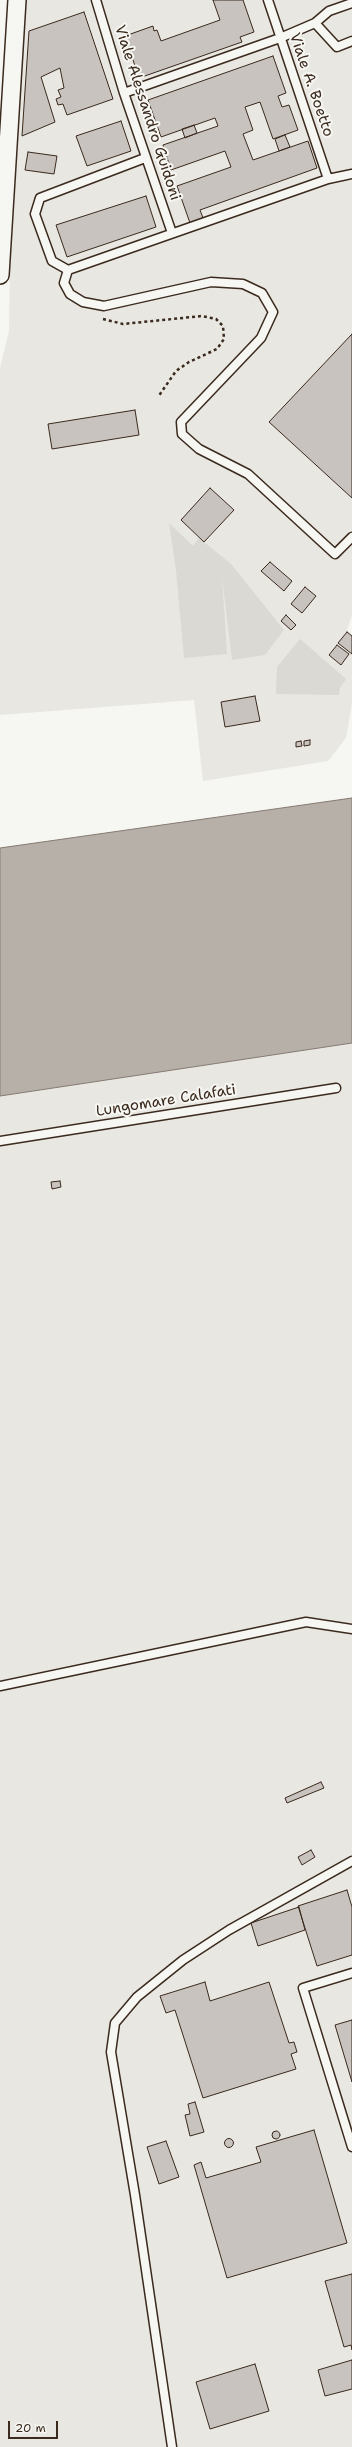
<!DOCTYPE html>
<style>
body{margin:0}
#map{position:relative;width:352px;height:2447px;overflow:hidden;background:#f6f6f2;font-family:"Shantell Sans",sans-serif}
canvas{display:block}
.scale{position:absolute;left:8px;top:2421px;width:50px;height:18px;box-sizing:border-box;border:2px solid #3b2a1e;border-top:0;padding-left:5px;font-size:12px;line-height:14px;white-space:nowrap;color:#3b2a1e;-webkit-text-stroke:3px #f6f6f2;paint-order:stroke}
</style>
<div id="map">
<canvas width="352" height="2447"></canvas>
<div class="scale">20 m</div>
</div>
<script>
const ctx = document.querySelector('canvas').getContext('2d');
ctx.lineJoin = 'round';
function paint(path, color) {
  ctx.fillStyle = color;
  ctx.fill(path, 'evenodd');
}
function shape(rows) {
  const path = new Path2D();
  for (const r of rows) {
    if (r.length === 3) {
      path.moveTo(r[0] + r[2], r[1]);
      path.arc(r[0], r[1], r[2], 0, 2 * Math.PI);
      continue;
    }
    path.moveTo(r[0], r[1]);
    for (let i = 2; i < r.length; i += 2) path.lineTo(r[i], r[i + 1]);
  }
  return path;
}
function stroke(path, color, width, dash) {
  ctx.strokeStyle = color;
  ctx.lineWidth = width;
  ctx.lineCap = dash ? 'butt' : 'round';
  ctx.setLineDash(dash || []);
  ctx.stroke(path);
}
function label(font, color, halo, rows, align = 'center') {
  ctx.font = font + ' "Shantell Sans",sans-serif';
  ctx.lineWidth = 4;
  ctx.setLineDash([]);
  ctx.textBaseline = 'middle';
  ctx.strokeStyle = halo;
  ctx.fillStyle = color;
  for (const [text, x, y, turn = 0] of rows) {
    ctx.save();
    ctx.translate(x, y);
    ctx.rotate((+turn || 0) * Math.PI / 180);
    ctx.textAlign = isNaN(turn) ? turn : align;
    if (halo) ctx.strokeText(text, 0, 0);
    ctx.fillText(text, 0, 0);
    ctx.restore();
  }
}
paint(shape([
 [25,0,352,0,352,615,347,630,352,635,352,703,346,738,328,761,203,781,194,700,0,715,0,368,9,331,11,185],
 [352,1043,352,2447,0,2447,0,1096]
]), '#e8e7e2');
paint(shape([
 [169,523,193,546,199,538,231,564,284,630,265,655,232,660,222,577,227,654,184,658,176,570],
 [300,639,346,679,340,688,339,695,276,694,277,667]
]), '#dad9d3');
const water = shape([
 [352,798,352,1043,0,1096,0,848,352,798]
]);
paint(water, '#b6b0a9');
stroke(water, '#857a71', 1);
const building = shape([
 [213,0,243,0,254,32,240,37,242,42,139,78,125,36,153,26,154,31,157,30,161,41,220,20,213,0],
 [84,12,113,99,67,115,63,104,58,105,56,99,61,97,58,90,64,88,60,68,41,77,55,122,22,136,29,31,84,12],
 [273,56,286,93,278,96,282,107,289,105,298,130,273,139,260,102,245,107,253,130,243,134,253,160,308,141,317,168,200,210,203,218,190,223,177,186,231,167,225,151,171,170,163,145,218,126,215,118,161,137,148,100,273,56],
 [121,121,131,151,87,166,76,136,121,121],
 [194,125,197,133,185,138,182,129,194,125],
 [285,135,290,147,279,151,275,139,285,135],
 [28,152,57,156,54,174,25,170,28,152],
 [146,196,156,227,67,257,56,225,146,196],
 [352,334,352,498,269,422,352,334],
 [135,410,139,435,52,449,48,424,135,410],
 [210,488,234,510,204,542,181,520,210,488],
 [270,562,292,581,284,591,261,571,270,562],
 [305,587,316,596,302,613,291,604,305,587],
 [286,615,296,625,291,630,281,621,286,615],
 [347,632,352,636,352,654,338,643,347,632],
 [337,645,349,654,341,665,329,655,337,645],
 [255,696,260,721,225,727,221,702,255,696],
 [310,740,310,745,304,746,304,741,310,740],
 [301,741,302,746,296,747,296,742,301,741],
 [60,1181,61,1187,52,1189,51,1182,60,1181],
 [321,1782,324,1788,287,1803,285,1798,321,1782],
 [311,1850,315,1857,302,1865,298,1857,311,1850],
 [347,1890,352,1907,352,1955,317,1966,298,1906,347,1890],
 [299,1907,305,1930,258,1946,251,1923,299,1907],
 [205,1982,210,2001,269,1982,289,2043,294,2042,297,2052,291,2054,296,2069,203,2098,175,2010,166,2013,160,1996,205,1982],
 [352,2020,352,2082,335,2025,352,2020],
 [195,2102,204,2132,190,2136,185,2115,190,2114,188,2104,195,2102],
 [314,2130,347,2243,227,2278,194,2165,201,2162,206,2178,261,2162,256,2147,314,2130],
 [276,2135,4],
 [229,2143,4.5],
 [166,2141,179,2177,159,2184,147,2147,166,2141],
 [352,2274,352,2350,351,2345,344,2347,325,2281,352,2274],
 [352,2360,352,2389,325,2396,318,2370,352,2360],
 [255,2364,269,2411,210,2429,196,2382,255,2364]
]);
paint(building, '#c8c3be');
stroke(building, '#3b2a1e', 1);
const lane = shape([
 [96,0,124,93,172,233],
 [268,0,328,179],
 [315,23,337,47,352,41],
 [124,93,280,38,315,23,329,11,352,3],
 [145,158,40,198,35,214,52,261,68,270,328,179,352,174],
 [68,270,64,283,70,294,83,302,104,306,211,282,243,284,262,293,273,312,261,338,181,422,182,434,199,449,248,474,335,554,352,537],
 [0,1141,336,1088],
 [0,1686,306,1622,352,1629],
 [352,1973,303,1988,352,2147],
 [172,2447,135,2195,111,2052,115,2023,137,1997,183,1960,229,1930,352,1861]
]);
const street = shape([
 [0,275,17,0]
]);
stroke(lane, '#3b2a1e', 11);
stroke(street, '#3b2a1e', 20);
stroke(shape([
 [103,319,123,324,202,316,216,319,223,326,224,339,217,349,189,362,176,371,158,397]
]), '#3b2a1e', 2.5, [3, 3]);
stroke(lane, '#f6f6f2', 8);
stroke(street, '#f6f6f2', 17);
label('15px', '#3b2a1e', '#f6f6f2', [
 ["Viale A. Boetto",311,85,71],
 ["Viale Alessandro Guidoni",147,113,72],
 ["Lungomare Calafati",166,1101,-9]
]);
</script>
